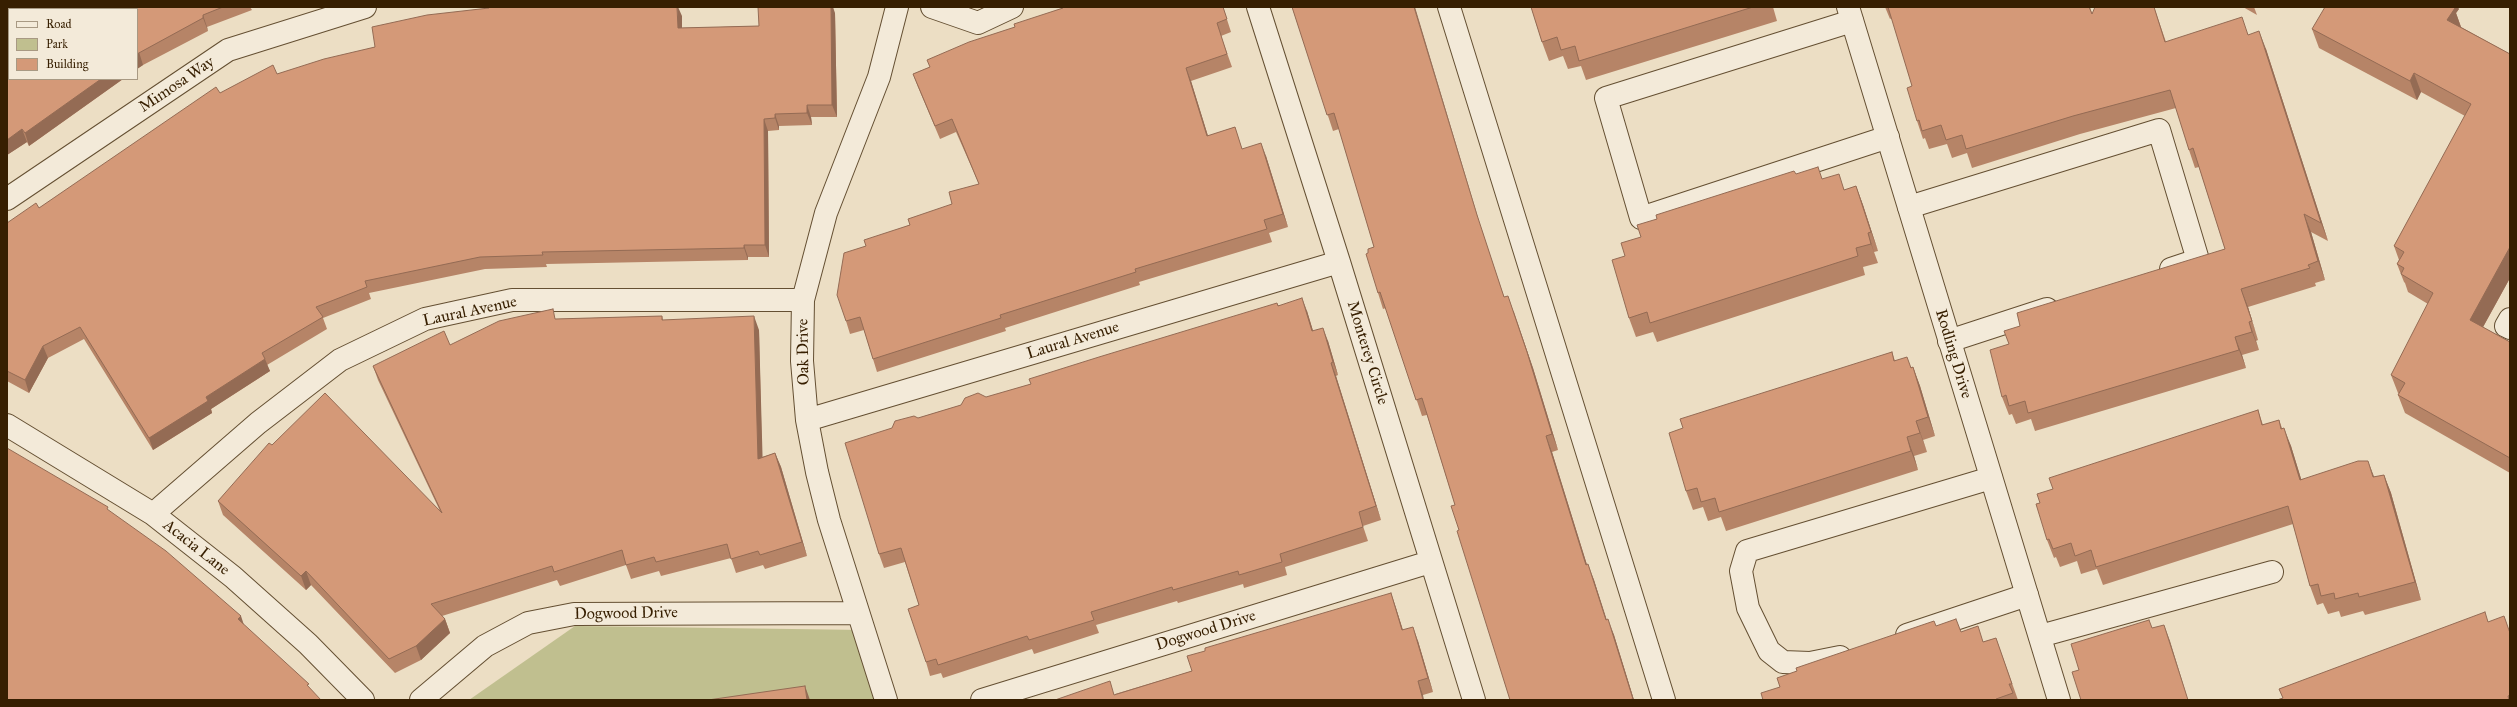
<!DOCTYPE html>
<style>
body{margin:0}
#map{position:relative;width:2517px;height:707px;overflow:hidden;background:#ecdec4;font-family:"IM FELL Great Primer",serif}
canvas{display:block}
.frame{position:absolute;inset:0;border:8px solid #371f01;pointer-events:none}
.legend{position:absolute;left:8px;top:8px;width:130px;height:72px;box-sizing:border-box;background:#f3ead9;border:1px solid #a89983;margin:0;padding:5px 7px;list-style:none;font-size:12px;color:#371f01}
.legend li{display:flex;align-items:center;gap:8px;height:20px}
.legend b{width:20px;border:1px solid #a89983}
</style>
<div id="map">
<canvas width="2517" height="707"></canvas>
<div class="frame"></div>
<ul class="legend">
<li><b style="height:5px;background:#f3ead9"></b>Road</li>
<li><b style="height:11px;background:#c0bf8f"></b>Park</li>
<li><b style="height:11px;background:#d49978"></b>Building</li>
</ul>
</div>
<script>
const ctx = document.querySelector('canvas').getContext('2d');
ctx.lineJoin = 'round';
function paint(path, color) {
  ctx.fillStyle = color;
  ctx.fill(path, 'evenodd');
}
function shape(rows) {
  const path = new Path2D();
  for (const r of rows) {
    path.moveTo(r[0], r[1]);
    for (let i = 2; i < r.length; i += 2) path.lineTo(r[i], r[i + 1]);
  }
  return path;
}
function stroke(path, color, width, dash) {
  ctx.strokeStyle = color;
  ctx.lineWidth = width;
  ctx.lineCap = dash ? 'butt' : 'round';
  ctx.setLineDash(dash || []);
  ctx.stroke(path);
}
function label(font, color, halo, rows, align = 'center') {
  ctx.font = font + ' "IM FELL Great Primer",serif';
  ctx.lineWidth = 4;
  ctx.setLineDash([]);
  ctx.textBaseline = 'middle';
  ctx.strokeStyle = halo;
  ctx.fillStyle = color;
  for (const [text, x, y, turn = 0] of rows) {
    ctx.save();
    ctx.translate(x, y);
    ctx.rotate((+turn || 0) * Math.PI / 180);
    ctx.textAlign = isNaN(turn) ? turn : align;
    if (halo) ctx.strokeText(text, 0, 0);
    ctx.fillText(text, 0, 0);
    ctx.restore();
  }
}
paint(shape([
 [575,626,864,630,891,700,469,700]
]), '#c0bf8f');
const lane = shape([
 [1449,7,1664,700],
 [1852,21,1606,98,1641,218,1888,137],
 [1909,207,2159,130,2198,260,2171,269],
 [2510,319,2506,326,2510,328],
 [1949,341,2047,309],
 [1907,635,2027,595],
 [2040,636,2272,572],
 [1840,657,1810,663,1783,662,1769,651,1748,608,1741,571,1747,551,1991,478]
]);
const street = shape([
 [932,7,978,23,1012,7],
 [1258,7,1339,262,1474,700],
 [1848,7,2059,700],
 [7,199,228,50,365,7],
 [807,420,1339,262],
 [7,425,153,514,233,577,308,644,363,700],
 [153,514,258,423,340,360,425,319,512,300,803,300],
 [421,700,485,646,528,623,574,614,858,613],
 [886,700,829,520,817,472,807,420,802,361,803,300,826,213,879,77,897,7],
 [982,700,1430,562]
]);
stroke(lane, '#644f32', 24);
stroke(street, '#644f32', 24);
stroke(lane, '#f3ead9', 22);
stroke(street, '#f3ead9', 22);
paint(shape([
 [7,7,250,7,252,10,207,27,208,31,143,65,137,69,137,9,9,79,123,79,29,146,27,142,7,155],
 [1063,7,1223,7,1231,32,1221,36,1232,67,1191,81,1208,136,1235,127,1242,149,1266,156,1288,227,1269,233,1272,242,1139,282,1140,285,1005,328,1006,331,877,372,873,359,864,330,850,334,846,321,866,246,952,204,979,184,956,132,940,139,918,87,913,74,930,67,1015,27,1063,8],
 [1292,7,1482,231,1504,297,1514,312,1533,368,1558,450,1552,452,1587,565,1594,580,1606,619,1614,635,1634,700,1510,700,1459,530,1455,505,1427,415,1422,416,1386,308,1383,309,1378,293,1368,253,1374,247,1339,129,1333,131],
 [1531,7,1773,7,1777,21,1586,80,1581,66,1568,69,1563,56,1549,61,1542,42],
 [1885,7,2090,7,2092,13,2154,7,2166,42,2248,35,2266,49,2328,241,2311,232,2325,280,2315,283,2316,286,2248,307,2258,340,2256,341,2259,350,2242,355,2246,368,2035,431,2031,419,2016,424,2012,414,2009,415,2002,397,2009,344,2020,326,2225,249,2199,167,2195,168,2189,150,2176,108,2080,134,1972,168,1967,153,1952,158,1947,144,1929,149,1925,138,1923,139,1917,121,1912,86,1892,18,1890,19],
 [2243,7,2254,7,2257,15],
 [489,8,682,16,682,28,759,26,835,13,837,117,811,117,812,125,779,126,779,130,768,131,769,257,748,257,748,260,546,264,547,267,485,269,369,293,371,299,323,318,327,329,267,365,270,371,211,409,212,413,153,450,84,339,48,358,29,393,7,381,7,223,39,208,220,93,277,74,375,47],
 [2459,9,2456,13,2461,27,2510,54,2510,278,2483,327,2510,342,2510,473,2405,413,2398,395,2399,394,2398,393,2391,375,2428,304,2408,292,2405,283,2404,282,2397,264,2399,260,2394,246,2465,116,2421,92,2417,100,2319,48,2312,29],
 [1796,174,1822,179,1845,190,1856,186,1863,205,1878,251,1874,252,1878,263,1863,267,1865,275,1657,342,1653,332,1636,337,1629,318,1625,256,1657,219],
 [1278,305,1307,311,1313,331,1328,341,1338,375,1336,376,1381,520,1363,526,1368,541,1285,567,1287,575,1244,588,1243,584,1178,603,1177,601,1096,625,1099,633,1034,654,1032,649,943,678,941,673,930,676,926,662,919,605,905,562,884,568,879,554,892,428,918,418,1031,384],
 [662,316,663,320,759,330,762,457,775,453,781,467,807,556,765,569,763,565,736,573,731,558,661,576,659,571,631,579,626,565,560,586,557,580,442,616,445,619,450,633,421,660,395,673,311,585,306,590,223,515,218,501,272,445,440,511,378,380,373,366,450,345,557,319],
 [1892,352,1895,361,1911,367,1913,367,1920,386,1935,436,1923,440,1927,452,1914,456,1918,470,1726,531,1721,517,1708,521,1703,507,1693,510,1686,491,1683,428],
 [2258,410,2263,425,2279,420,2282,428,2291,446,2301,479,2374,477,2384,475,2391,493,2421,600,2365,615,2363,611,2341,617,2339,611,2328,614,2323,603,2317,605,2310,586,2293,524,2103,585,2097,569,2081,574,2077,561,2060,567,2056,557,2054,558,2047,540,2053,489],
 [1391,593,1396,608,1403,630,1418,641,1433,692,1423,695,1115,694,1192,671],
 [2488,622,2510,633,2510,700,2277,700,2283,698,2279,689],
 [1936,626,1961,632,1983,642,1996,638,2018,700,1763,700,1780,687,1797,671]
]), '#b68467');
paint(shape([
 [677,7,678,7,682,16,682,40,678,28],
 [831,7,833,7,835,13,837,117,832,105],
 [1414,7,1415,7,1482,231,1509,313,1477,215],
 [2446,7,2458,7,2459,9,2456,13,2461,27,2454,39,2447,20],
 [203,15,207,27,208,31,203,18],
 [2259,31,2266,49,2328,241,2321,223],
 [139,52,143,65,137,69,137,54],
 [1186,68,1191,81,1212,149,1207,136],
 [2414,73,2421,92,2417,100,2410,81],
 [101,79,123,79,29,146,25,133],
 [807,105,811,117,812,125,807,113],
 [775,114,779,126,779,130,775,118],
 [764,119,768,131,769,257,765,245],
 [22,129,27,142,7,155,7,140],
 [1261,143,1266,156,1288,227,1283,214],
 [1856,186,1863,205,1878,251,1871,232],
 [2304,214,2311,232,2325,280,2318,261],
 [1868,233,1874,252,1878,263,1871,244],
 [744,245,748,257,748,260,744,248],
 [2510,247,2510,278,2477,338,2470,320],
 [2241,289,2248,307,2258,340,2252,321],
 [1508,296,1533,368,1558,450,1552,434],
 [1302,298,1307,311,1317,344,1312,331],
 [754,316,759,330,763,473,758,459],
 [2249,322,2256,341,2259,350,2252,332],
 [1323,328,1328,341,1338,375,1333,362],
 [2235,337,2242,355,2246,368,2239,350],
 [43,346,48,358,29,393,25,380],
 [265,359,270,371,211,409,212,413,153,450,149,438,206,397],
 [1331,363,1336,376,1381,520,1376,506],
 [1913,367,1920,386,1935,436,1928,417],
 [1916,421,1923,440,1927,452,1920,433],
 [2284,428,2291,446,2307,498,2300,480],
 [1546,436,1552,452,1592,581,1586,565],
 [1907,437,1914,456,1918,470,1911,451],
 [775,453,781,467,807,556,802,542],
 [2368,461,2375,479,2373,477],
 [2384,475,2391,493,2421,600,2415,582],
 [1588,564,1594,580,1612,636,1606,620],
 [306,571,311,585,306,590,301,576],
 [1391,593,1396,608,1407,644,1402,630],
 [241,616,246,631,238,619],
 [445,619,450,633,421,660,416,646],
 [1608,619,1614,635,1634,700,1633,699],
 [2164,625,2170,641,2188,700],
 [1413,627,1418,641,1433,692,1428,678],
 [1418,681,1423,695,1424,700,1423,700],
 [805,686,810,700,807,700]
]), '#946b54');
const building = shape([
 [7,7,223,7,203,15,203,18,137,54,137,9,9,9,9,79,101,79,25,133,22,129,7,140,7,7],
 [489,7,677,7,678,28,759,26,758,7,831,7,832,105,807,105,807,113,775,114,775,118,764,119,765,245,744,245,744,248,542,252,543,255,480,257,365,281,367,287,316,307,323,317,262,353,265,359,206,397,208,401,149,438,80,327,43,346,25,380,7,371,7,223,36,203,39,208,216,87,220,93,273,65,277,74,324,59,375,47,372,27,427,15,489,8,489,7],
 [1063,7,1223,7,1227,19,1217,23,1227,54,1186,68,1207,136,1235,127,1242,149,1261,143,1283,214,1264,220,1267,229,1135,269,1136,272,1000,315,1001,318,873,359,860,317,846,321,837,295,844,253,866,246,864,240,910,225,908,219,952,204,949,192,979,184,952,119,935,126,913,74,930,67,927,60,969,42,1015,27,1014,24,1063,8,1063,7],
 [1292,7,1414,7,1477,215,1504,297,1508,296,1527,352,1552,434,1546,436,1586,565,1588,564,1606,620,1608,619,1633,699,1628,700,1510,700,1457,531,1459,530,1451,506,1455,505,1422,398,1416,400,1380,292,1378,293,1366,254,1368,253,1368,249,1374,247,1334,113,1327,115,1292,7],
 [1531,7,1753,7,1579,61,1575,46,1561,50,1557,37,1542,42,1531,7],
 [1888,7,2089,7,2092,14,2095,7,2154,7,2165,42,2242,17,2248,35,2259,31,2321,223,2304,214,2318,261,2308,265,2310,268,2241,289,2252,321,2249,322,2252,332,2235,337,2239,350,2028,413,2025,401,2009,406,2006,395,2002,397,1990,350,2009,344,2004,331,2020,326,2017,313,2225,249,2193,148,2189,150,2170,90,2073,116,1966,149,1962,135,1946,140,1941,125,1922,131,1919,120,1917,121,1907,88,1912,86,1888,7],
 [2325,7,2453,7,2455,8,2447,20,2510,54,2510,247,2470,320,2510,342,2510,458,2398,395,2405,383,2391,375,2433,293,2401,274,2404,268,2397,264,2404,252,2394,246,2471,104,2414,73,2410,81,2312,29,2325,7],
 [1818,167,1822,179,1839,174,1844,190,1856,186,1871,232,1868,233,1871,244,1856,248,1858,256,1650,323,1647,312,1629,318,1612,260,1625,256,1621,243,1641,237,1637,225,1657,219,1656,215,1794,171,1796,174,1818,167],
 [1302,298,1312,331,1323,328,1333,362,1331,363,1376,506,1359,512,1363,527,1280,554,1282,562,1239,575,1238,571,1173,590,1172,587,1091,612,1094,620,1029,640,1027,636,938,665,936,659,926,662,908,609,919,605,901,548,879,554,845,443,892,428,895,421,914,416,918,418,961,405,965,398,978,393,986,397,1031,384,1029,379,1099,357,1277,303,1278,306,1302,298],
 [553,309,555,319,662,316,662,320,754,316,758,459,775,453,802,542,760,555,758,551,731,559,727,544,656,562,654,557,626,565,622,550,554,572,552,566,431,604,445,619,416,646,389,659,306,571,301,576,218,501,269,443,272,445,325,393,442,513,373,366,444,331,450,345,499,321,553,309],
 [1892,352,1894,361,1907,357,1911,368,1913,367,1928,417,1916,421,1920,433,1907,437,1911,451,1719,512,1715,498,1701,502,1697,488,1686,491,1669,433,1683,428,1680,419,1892,352],
 [2258,410,2262,425,2279,420,2281,429,2284,428,2300,480,2358,461,2368,461,2373,477,2384,475,2415,582,2359,597,2358,593,2335,599,2334,593,2321,596,2318,584,2310,586,2288,506,2096,567,2091,550,2075,556,2071,543,2053,549,2049,539,2047,540,2036,504,2040,503,2037,494,2053,489,2049,478,2258,410],
 [7,448,108,507,107,509,166,551,241,616,238,619,309,684,307,685,321,700,7,700,7,448],
 [1391,593,1402,630,1413,627,1428,678,1418,681,1423,700,1055,700,1110,681,1114,695,1192,671,1187,656,1205,651,1205,648,1391,593],
 [2485,612,2488,622,2504,616,2510,633,2510,695,2508,696,2509,700,2277,700,2283,698,2279,689,2485,612],
 [1956,619,1961,632,1978,626,1983,642,1996,638,2012,684,2009,684,2013,693,1996,699,1996,700,1763,700,1761,693,1780,687,1777,678,1797,671,1796,668,1934,621,1936,626,1956,619],
 [2149,620,2152,628,2164,625,2188,700,2081,700,2072,672,2079,670,2071,644,2149,620],
 [805,686,807,700,708,700,805,686]
]);
paint(building, '#d49978');
stroke(building, '#946b54', 1);
label('16px', '#371f01', '#f3ead9', [
 ["Mimosa Way",177,85,-34],
 ["Laural Avenue",470,312,-12],
 ["Laural Avenue",1073,341,-17],
 ["Oak Drive",804,352,-91],
 ["Monterey Circle",1367,353,73],
 ["Rodling Drive",1953,354,73],
 ["Acacia Lane",196,548,38],
 ["Dogwood Drive",626,614,-1],
 ["Dogwood Drive",1206,631,-17]
]);
</script>
